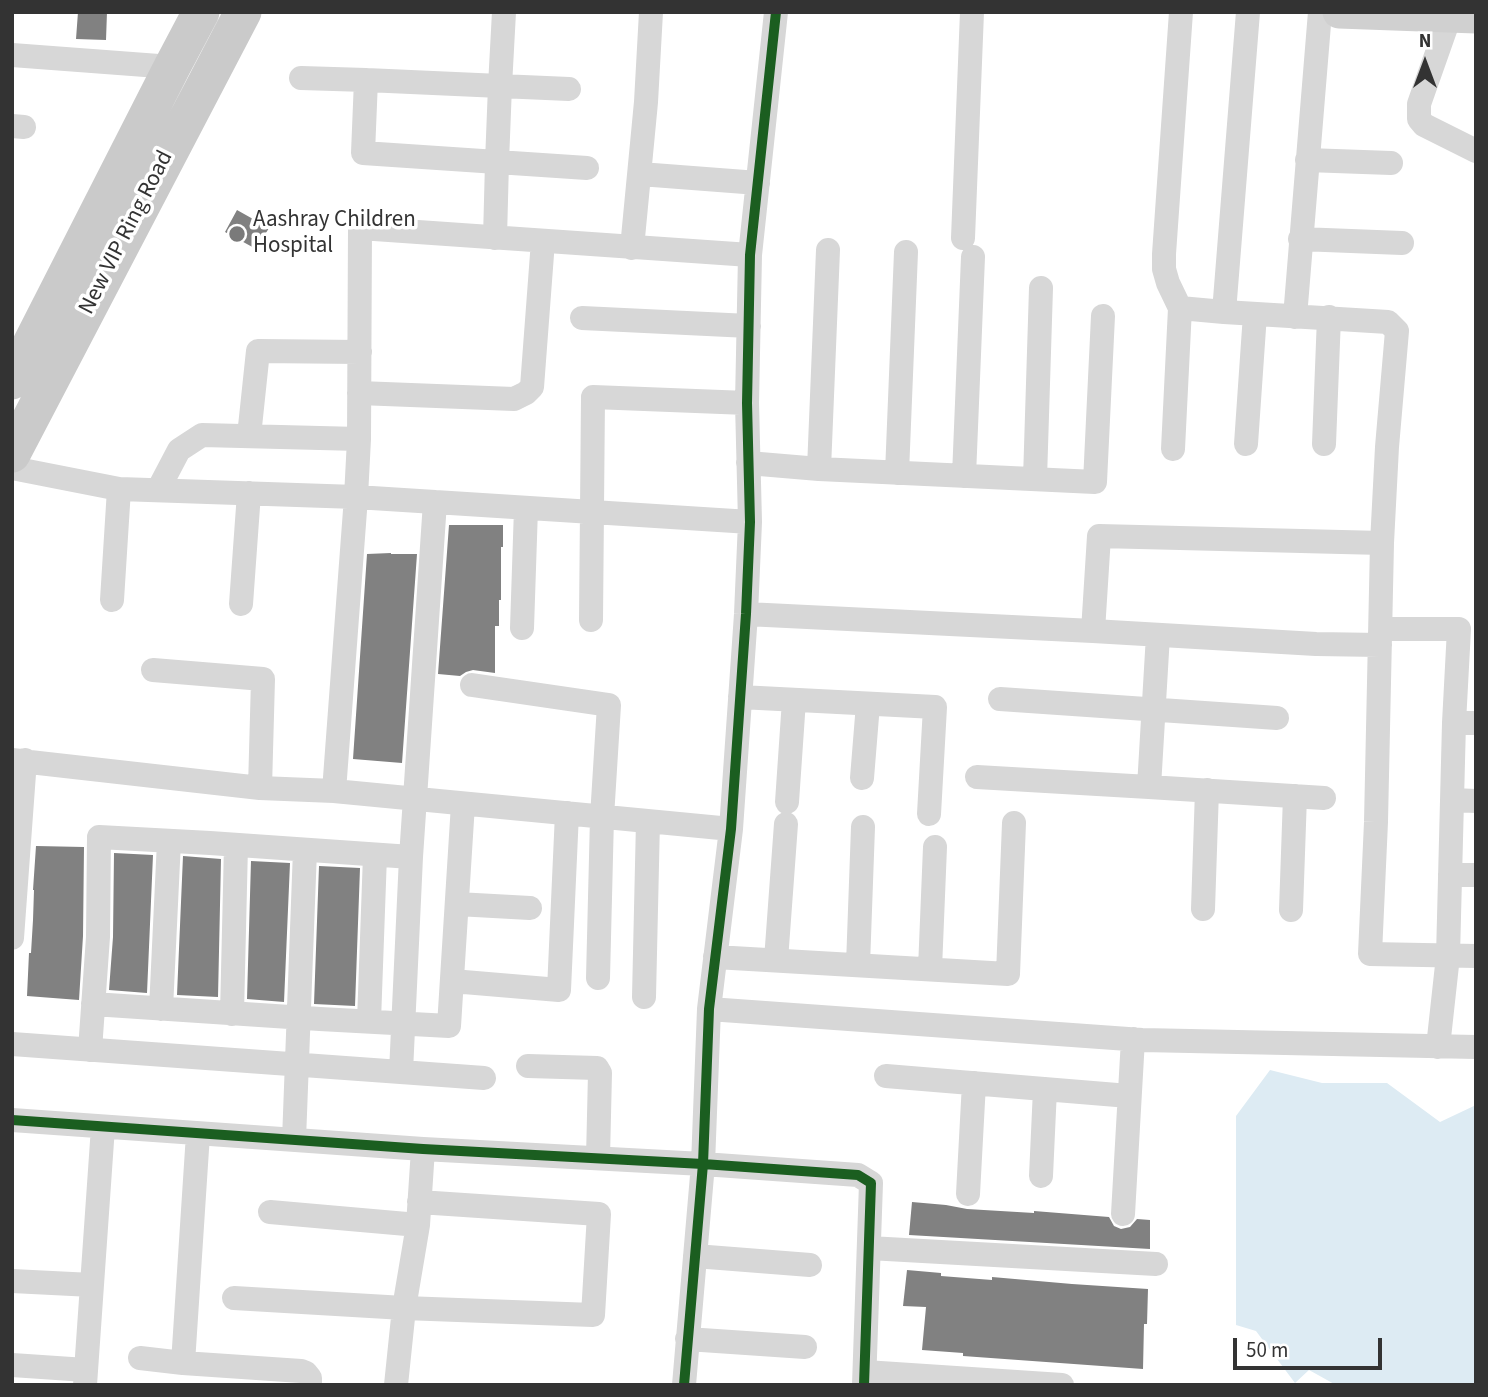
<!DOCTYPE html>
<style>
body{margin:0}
#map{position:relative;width:1488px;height:1397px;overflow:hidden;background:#fff;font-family:"Source Sans 3",sans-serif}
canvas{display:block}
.frame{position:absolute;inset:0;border:14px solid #333;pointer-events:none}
.north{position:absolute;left:1390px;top:28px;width:70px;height:70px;-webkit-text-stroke:5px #fff;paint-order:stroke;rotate:0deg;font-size:19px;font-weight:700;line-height:28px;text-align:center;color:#333}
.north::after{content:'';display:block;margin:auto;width:24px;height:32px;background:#333;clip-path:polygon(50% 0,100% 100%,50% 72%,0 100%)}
.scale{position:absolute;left:1233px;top:1338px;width:149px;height:32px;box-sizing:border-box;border:4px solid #333;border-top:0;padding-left:9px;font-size:21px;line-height:24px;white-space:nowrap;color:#333;-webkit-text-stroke:5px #fff;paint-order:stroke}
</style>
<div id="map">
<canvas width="1488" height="1397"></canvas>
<div class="frame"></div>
<div class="north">N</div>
<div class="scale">50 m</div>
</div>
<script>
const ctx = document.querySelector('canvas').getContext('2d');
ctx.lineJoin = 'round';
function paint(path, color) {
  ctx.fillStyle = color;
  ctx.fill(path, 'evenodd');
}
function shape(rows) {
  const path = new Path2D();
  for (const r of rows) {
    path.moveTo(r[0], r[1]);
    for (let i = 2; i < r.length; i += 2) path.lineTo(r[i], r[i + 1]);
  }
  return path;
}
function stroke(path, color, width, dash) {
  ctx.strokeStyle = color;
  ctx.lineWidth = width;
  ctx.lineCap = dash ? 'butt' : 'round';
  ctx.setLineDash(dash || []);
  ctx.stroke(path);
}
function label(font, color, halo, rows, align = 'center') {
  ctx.font = font + ' "Source Sans 3",sans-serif';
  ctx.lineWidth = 7;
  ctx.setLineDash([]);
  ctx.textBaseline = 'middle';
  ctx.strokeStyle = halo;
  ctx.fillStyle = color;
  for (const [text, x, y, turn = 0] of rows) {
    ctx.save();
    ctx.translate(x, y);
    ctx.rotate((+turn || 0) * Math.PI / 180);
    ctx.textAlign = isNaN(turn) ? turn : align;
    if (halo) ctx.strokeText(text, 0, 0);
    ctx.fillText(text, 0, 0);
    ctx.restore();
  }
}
paint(shape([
 [1270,1070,1322,1083,1387,1083,1440,1122,1476,1105,1476,1385,1336,1385,1309,1370,1295,1383,1256,1331,1236,1325,1236,1116]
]), '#ddebf3');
paint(shape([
 [78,12,107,12,106,40,76,39],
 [237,210,269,228,256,249,225,232],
 [449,525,503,525,503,547,501,547,501,600,499,600,499,626,495,626,495,673,473,670,466,672,460,676,438,674],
 [391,553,391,554,417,554,402,763,353,759,367,554],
 [36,846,84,847,83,936,79,1000,27,996,29,953,31,953,33,920,34,890,33,890],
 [114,853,153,855,147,993,109,990,113,937],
 [183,856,221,859,218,997,177,995],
 [251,861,290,863,284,1002,247,999],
 [319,866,360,868,355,1006,314,1004],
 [912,1202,946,1205,967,1209,1034,1213,1034,1211,1109,1217,1114,1226,1121,1229,1130,1227,1137,1219,1150,1220,1150,1249,909,1235],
 [907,1270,941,1273,941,1276,992,1280,992,1277,1072,1284,1148,1289,1147,1324,1144,1324,1143,1369,963,1356,963,1353,922,1350,926,1307,903,1306]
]), '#818181');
stroke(shape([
 [504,12,500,86,569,89],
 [1248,12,1224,312,1388,322,1397,331,1387,447,1382,543],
 [1450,16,1419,104,1419,119,1424,125,1476,151],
 [12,55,172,67],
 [301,78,366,80,500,86,497,162,363,153,366,80],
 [12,126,24,127],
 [1307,160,1391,163],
 [640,174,758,183],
 [495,238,497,162,587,168],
 [963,238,972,12],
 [1300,239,1402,243],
 [632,248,646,102,651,12],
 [1180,308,1168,283,1164,269,1164,254,1181,12],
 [1295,317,1320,12],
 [582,318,749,326],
 [359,393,514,399,526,393,532,387,543,241],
 [249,436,258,351,360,352],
 [1246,444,1255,314],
 [1324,444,1329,317],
 [1173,449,1180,308,1224,312],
 [748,463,819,469,1095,482,1103,316],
 [12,468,119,489,356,497,750,522],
 [819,469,828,250],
 [897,473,906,252],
 [964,476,973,257],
 [1035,479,1041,288],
 [158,490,179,450,202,435,359,439],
 [112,600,119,489],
 [241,604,249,493],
 [746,614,1093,631,1316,644,1380,645],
 [591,620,593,397,747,403],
 [522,628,526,508],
 [1381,629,1459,629,1454,723,1448,956,1438,1047],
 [1093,631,1099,536,1382,543,1376,822,1370,954,1476,956],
 [153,670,263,679,260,788],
 [472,685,609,705,602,817,598,978],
 [740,697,935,707,929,814],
 [1000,699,1277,718],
 [1454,723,1476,723],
 [12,760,260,788,334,791,731,829],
 [977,777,1149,787,1158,635],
 [862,778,868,704],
 [1149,787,1324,798],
 [334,791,356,497,359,439,360,228,750,255],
 [1452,800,1476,801],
 [787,802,794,700],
 [1450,875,1476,875],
 [457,904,530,908],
 [1203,909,1207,790],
 [1291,910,1295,796],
 [12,938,25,760],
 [715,957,1008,974,1014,823],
 [776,960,786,824],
 [858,965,863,827],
 [930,969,935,847],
 [452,981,559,990,567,813],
 [644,997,648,821],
 [93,1004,320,1019,449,1026,463,804],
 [161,1009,169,841],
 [709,1009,1142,1040,1476,1047],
 [232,1014,236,845],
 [369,1021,375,855],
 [12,1044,484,1078],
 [90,1050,98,937,99,837,210,843,411,857,435,502],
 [528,1066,597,1068,600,1073,598,1158],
 [401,1072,411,857],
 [886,1076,1129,1096],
 [12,1120,423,1149,703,1164,858,1175,871,1183,864,1385],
 [294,1140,305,850],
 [1041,1176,1045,1089],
 [968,1194,974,1083],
 [270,1212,418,1225],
 [1123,1214,1133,1039],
 [869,1248,1156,1264],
 [695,1256,810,1265],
 [12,1281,92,1285],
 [234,1298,404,1308,593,1315,599,1214,419,1202],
 [687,1339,805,1347],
 [140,1358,183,1363,301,1371,306,1373,310,1378,310,1385],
 [183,1363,198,1134],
 [12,1365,86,1370],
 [865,1372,1062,1385],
 [85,1385,103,1127],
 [396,1385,404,1308,418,1225,423,1149],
 [684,1385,703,1164,709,1009,731,829,746,614,750,522,747,403,750,255,776,12]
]), '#d7d7d7', 24);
stroke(shape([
 [1339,12,1476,17]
]), '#d0d0d0', 33);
stroke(shape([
 [12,381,172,67,201,12],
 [12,454,243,12]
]), '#cacaca', 37);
stroke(shape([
 [12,1120,423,1149,703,1164,858,1175,871,1183,864,1385],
 [684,1385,703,1164,709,1009,731,829,746,614,750,522,747,403,750,255,776,12]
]), '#1b5e20', 10);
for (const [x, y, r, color] of [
 [237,234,9,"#7a7a7a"]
]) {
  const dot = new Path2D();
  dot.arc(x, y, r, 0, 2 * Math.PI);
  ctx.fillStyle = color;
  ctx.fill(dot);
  stroke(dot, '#fff', 2.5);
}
label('23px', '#333', '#fff', [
 ["Aashray Children",253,221],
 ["Hospital",253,247]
], 'left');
label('23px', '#333', '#fff', [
 ["New VIP Ring Road",127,233,-63]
]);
</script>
